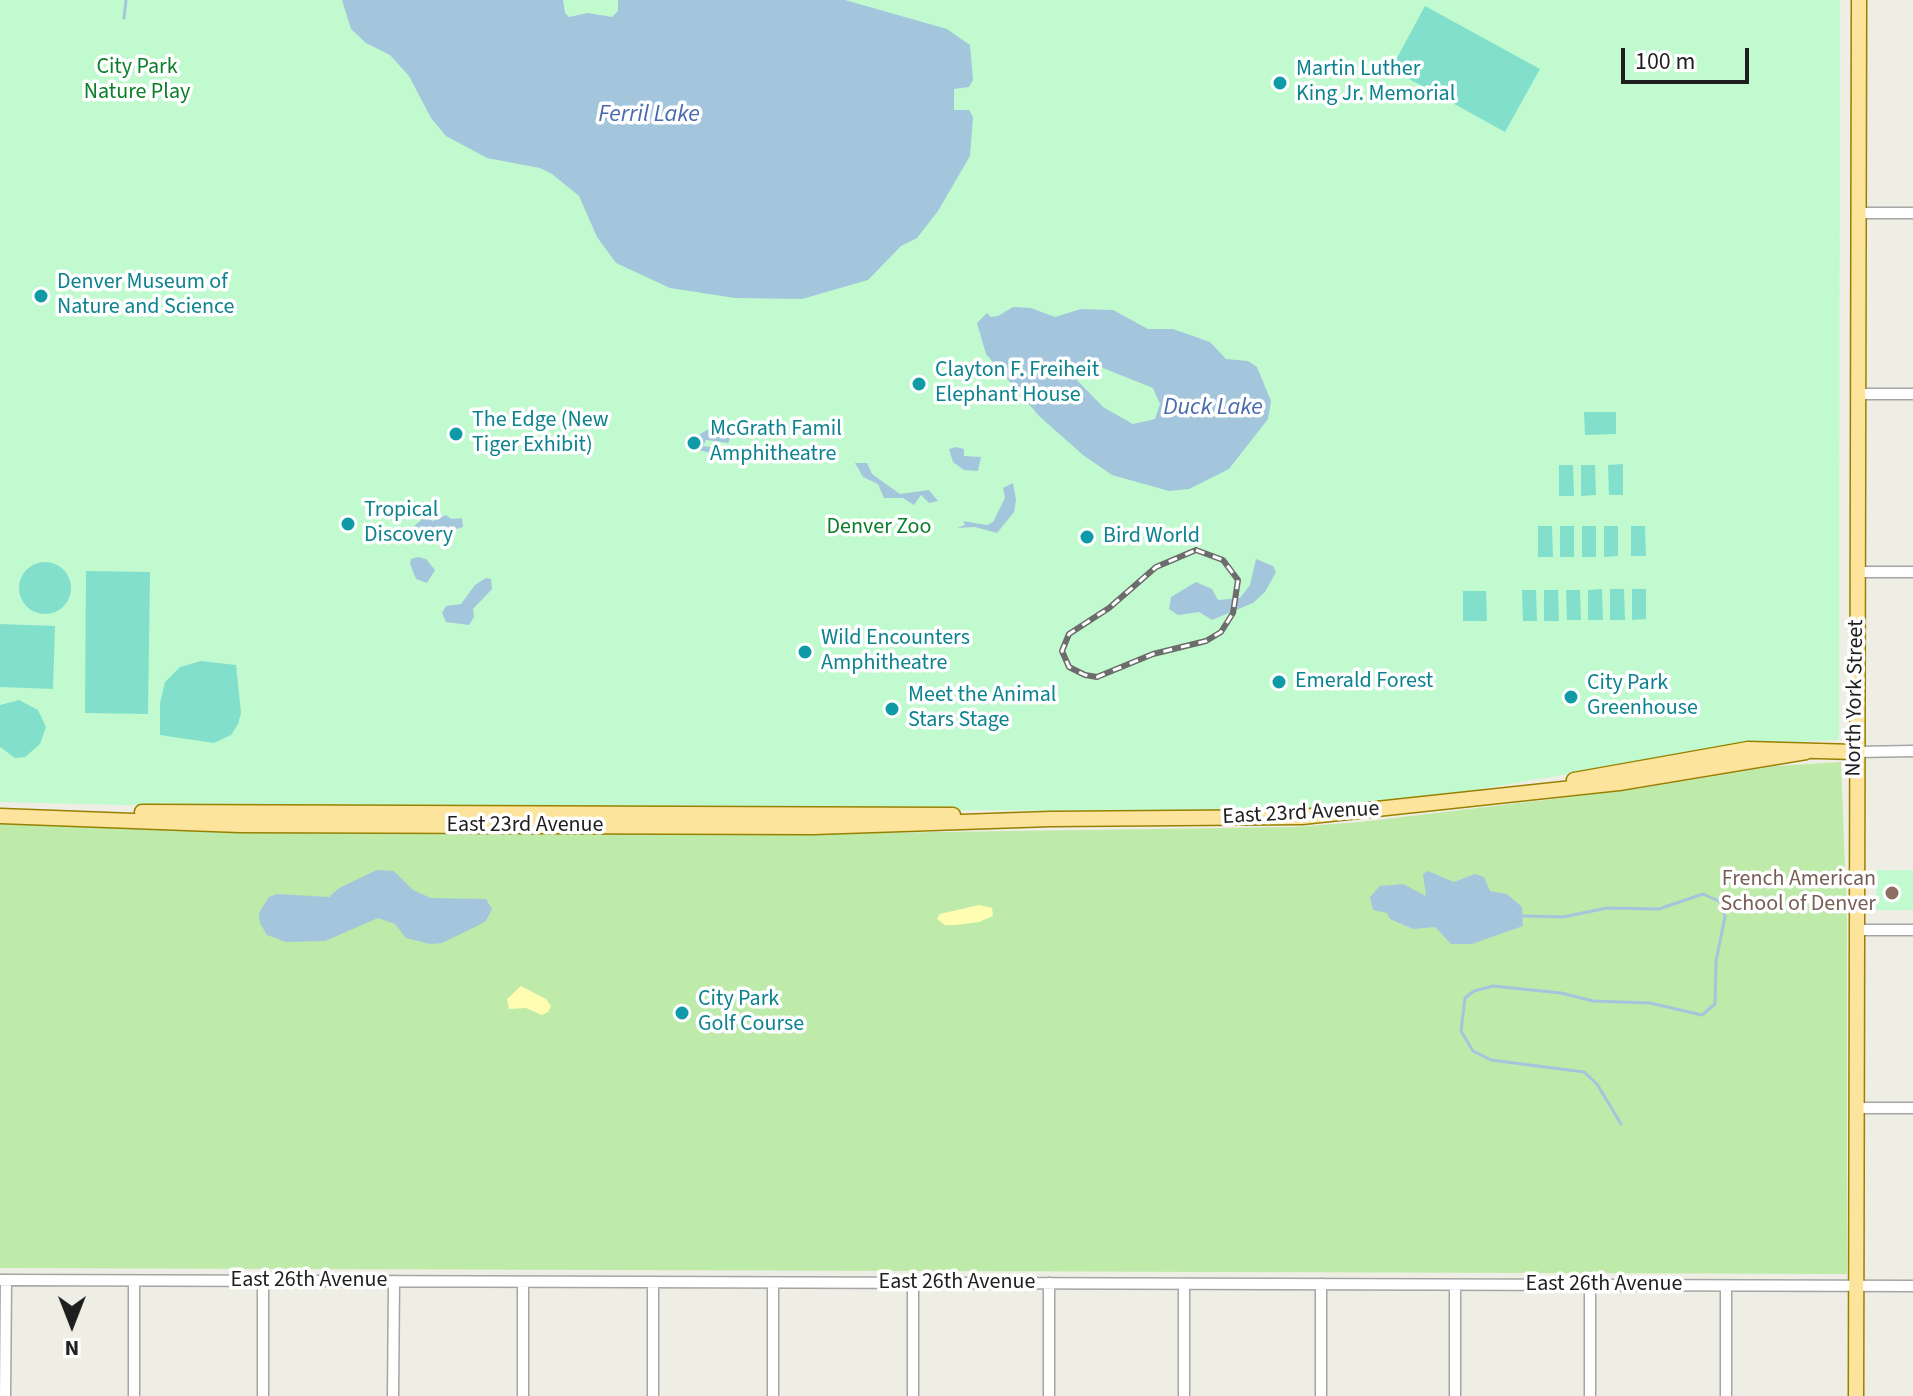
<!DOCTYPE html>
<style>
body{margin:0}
#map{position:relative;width:1913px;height:1396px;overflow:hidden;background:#efeee4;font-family:"Source Sans 3",sans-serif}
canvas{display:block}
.north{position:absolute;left:32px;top:1284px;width:80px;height:80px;-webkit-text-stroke:6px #fff;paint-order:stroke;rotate:180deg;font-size:22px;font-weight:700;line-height:32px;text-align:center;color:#1e1e1e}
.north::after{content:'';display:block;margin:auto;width:28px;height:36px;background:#1e1e1e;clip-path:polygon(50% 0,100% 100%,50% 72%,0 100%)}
.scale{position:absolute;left:1621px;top:48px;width:128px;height:36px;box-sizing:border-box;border:4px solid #1e1e1e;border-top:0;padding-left:10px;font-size:24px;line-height:28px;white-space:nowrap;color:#1e1e1e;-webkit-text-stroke:6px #fff;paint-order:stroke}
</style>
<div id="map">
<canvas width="1913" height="1396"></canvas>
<div class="north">N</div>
<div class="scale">100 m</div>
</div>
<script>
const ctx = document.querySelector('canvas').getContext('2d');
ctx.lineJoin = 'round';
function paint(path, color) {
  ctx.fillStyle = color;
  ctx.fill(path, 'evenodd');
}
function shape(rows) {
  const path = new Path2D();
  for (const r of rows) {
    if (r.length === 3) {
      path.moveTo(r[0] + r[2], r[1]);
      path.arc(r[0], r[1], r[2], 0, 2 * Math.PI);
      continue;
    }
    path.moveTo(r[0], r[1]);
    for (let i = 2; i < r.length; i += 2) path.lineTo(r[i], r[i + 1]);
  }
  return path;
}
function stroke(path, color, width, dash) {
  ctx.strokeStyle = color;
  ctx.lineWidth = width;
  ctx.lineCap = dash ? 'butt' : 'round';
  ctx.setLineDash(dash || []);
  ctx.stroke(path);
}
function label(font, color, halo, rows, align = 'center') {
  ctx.font = font + ' "Source Sans 3",sans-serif';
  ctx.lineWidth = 7;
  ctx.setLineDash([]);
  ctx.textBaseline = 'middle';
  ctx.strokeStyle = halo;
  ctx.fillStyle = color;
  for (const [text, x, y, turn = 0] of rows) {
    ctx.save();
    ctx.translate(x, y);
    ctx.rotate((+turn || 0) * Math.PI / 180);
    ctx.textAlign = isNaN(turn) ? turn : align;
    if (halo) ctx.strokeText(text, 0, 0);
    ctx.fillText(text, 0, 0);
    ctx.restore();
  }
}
paint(shape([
 [1841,762,1847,922,1847,1274,0,1268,0,823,262,831,735,835,1295,827,1360,822,1637,789,1776,766]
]), '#beeaaa');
paint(shape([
 [979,905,992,908,993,916,979,922,956,925,945,925,937,919,940,914],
 [521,986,546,999,551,1006,548,1012,542,1015,526,1008,509,1009,507,999]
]), '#fffdb2');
paint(shape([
 [0,0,1840,0,1839,740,1748,744,1432,797,1287,811,288,809,0,802],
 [1877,870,1913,870,1913,910,1876,910]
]), '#c1facf');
paint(shape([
 [1425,6,1540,69,1505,132,1391,69],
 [1584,412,1616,412,1616,434,1585,435],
 [1623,464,1623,495,1609,495,1608,465],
 [1559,465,1573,465,1574,496,1559,496],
 [1581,465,1595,465,1596,495,1581,496],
 [1538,526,1552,526,1553,557,1538,557],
 [1560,526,1574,526,1574,557,1560,557],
 [1582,526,1596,526,1596,557,1582,557],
 [1604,526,1618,526,1618,556,1604,557],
 [1631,526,1645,526,1646,556,1631,556],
 [45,588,26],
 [86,571,150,572,148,714,85,713],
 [1602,589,1603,620,1588,620,1588,590],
 [1610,589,1624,589,1625,620,1610,620],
 [1632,589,1646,589,1646,619,1632,620],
 [1522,590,1536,590,1537,621,1523,621],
 [1544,590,1558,590,1559,621,1544,621],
 [1566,590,1580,590,1581,620,1567,620],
 [1463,591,1486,591,1487,621,1463,621],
 [0,624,55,626,53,689,0,687],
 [201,661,236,665,241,713,238,724,231,735,214,743,160,735,160,703,165,682,180,667],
 [19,700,38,710,46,727,40,744,25,757,15,758,0,747,0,705]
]), '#82dfcb');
paint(shape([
 [342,0,563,0,565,13,569,17,588,13,612,17,618,11,618,0,845,0,947,29,970,45,973,80,969,87,954,89,954,110,969,110,973,117,970,156,938,211,917,238,901,246,868,280,802,299,735,298,670,288,616,263,597,237,579,196,552,174,540,168,487,158,446,136,431,118,409,76,390,55,366,43,351,29],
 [1013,307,1031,308,1055,317,1081,309,1113,310,1148,329,1173,329,1210,342,1226,359,1248,361,1257,367,1271,401,1268,419,1229,469,1189,489,1169,491,1112,475,1083,455,1039,416,986,354,977,323,987,313,991,317,998,316],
 [1093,364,1153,388,1160,404,1155,419,1133,424,1103,407,1073,376,1079,367],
 [709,429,730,439,728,443,706,440,703,446,726,449,726,457,699,450,700,434],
 [956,447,964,449,964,456,981,457,978,471,964,470,953,462,949,449],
 [855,463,867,463,872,474,900,494,929,490,938,501,929,503,921,495,914,505,903,498,884,498,878,484,863,477],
 [1013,483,1016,500,1014,512,997,533,975,527,957,528,965,525,963,521,987,525,993,522,1005,498,1003,488],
 [446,515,451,519,462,518,463,527,417,540,408,536,408,531,425,517,433,521],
 [418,557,426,559,435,570,427,583,416,579,410,564,411,559],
 [1256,559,1273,566,1276,572,1265,592,1253,603,1212,620,1199,612,1178,615,1169,609,1171,597,1196,582,1212,589,1218,600,1240,598,1250,585],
 [486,578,491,579,492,589,473,609,474,617,469,625,446,622,442,613,446,606,461,604,475,585],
 [377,870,394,871,413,890,431,898,486,899,492,909,486,921,477,926,442,943,430,944,406,938,395,924,378,918,325,941,286,942,267,935,260,923,259,913,269,897,277,894,329,897,339,888],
 [1428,871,1454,882,1475,874,1484,877,1490,891,1507,894,1522,907,1523,926,1472,944,1451,944,1435,927,1413,929,1390,919,1387,913,1373,910,1370,897,1380,886,1403,884,1426,896,1423,874]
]), '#a4c6dd');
stroke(shape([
 [124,18,126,0],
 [1523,916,1563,917,1607,908,1659,909,1703,894,1723,903,1725,917,1716,961,1715,1004,1702,1015,1650,1003,1593,1001,1561,993,1493,986,1474,991,1465,998,1461,1031,1473,1051,1491,1060,1584,1072,1597,1084,1621,1124]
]), '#a4c6dd', 3);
const minor = shape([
 [1859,213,1913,213],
 [1858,394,1913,394],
 [1857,572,1913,572],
 [1855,752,1913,751],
 [1856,930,1913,930],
 [1857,1108,1913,1108],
 [0,1280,1913,1286],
 [523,1282,523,1396],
 [773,1283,773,1396],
 [913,1283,913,1396],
 [5,1396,6,1280],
 [134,1396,134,1281],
 [263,1396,263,1281],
 [393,1396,394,1281],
 [653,1396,653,1282],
 [1049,1396,1049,1283],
 [1184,1396,1184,1284],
 [1321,1396,1321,1284],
 [1455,1396,1455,1285],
 [1590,1396,1590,1285],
 [1726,1396,1726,1286]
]);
const major = shape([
 [1574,780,1748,749,1855,752],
 [142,812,953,815],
 [0,816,240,825,813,827,1050,819,1302,817,1619,783,1806,752],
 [1856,1396,1859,0]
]);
stroke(minor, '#a5a5a5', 13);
stroke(major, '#988100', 17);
stroke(minor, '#fff', 10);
stroke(major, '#fce49c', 14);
const rail = shape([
 [1196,550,1223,560,1238,580,1233,613,1221,632,1206,641,1153,654,1097,677,1085,675,1069,667,1062,651,1069,634,1109,608,1156,567,1196,550]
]);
stroke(rail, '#6c6c6c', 6);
stroke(rail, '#fff', 3, [9]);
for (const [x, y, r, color] of [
 [1280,83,8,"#0f9aa8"],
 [41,296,8,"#0f9aa8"],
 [919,384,8,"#0f9aa8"],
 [456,434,8,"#0f9aa8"],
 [694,443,8,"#0f9aa8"],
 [348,524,8,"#0f9aa8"],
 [1087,537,8,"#0f9aa8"],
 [805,652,8,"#0f9aa8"],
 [1279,682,8,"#0f9aa8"],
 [1571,697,8,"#0f9aa8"],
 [892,709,8,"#0f9aa8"],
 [1892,893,8,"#8d6e63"],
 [682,1013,8,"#0f9aa8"]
]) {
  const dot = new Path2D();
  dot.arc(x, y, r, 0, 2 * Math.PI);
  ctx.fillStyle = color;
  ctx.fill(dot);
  stroke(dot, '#fff', 3);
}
label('22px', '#0b7e29', '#fff', [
 ["City Park",137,68],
 ["Nature Play",137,93],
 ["Denver Zoo",879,528]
]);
label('22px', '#0d838f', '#fff', [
 ["Martin Luther",1296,70],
 ["King Jr. Memorial",1296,95],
 ["Denver Museum of",57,283],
 ["Nature and Science",57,308],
 ["Clayton F. Freiheit",935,371],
 ["Elephant House",935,396],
 ["The Edge (New",472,421],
 ["Tiger Exhibit)",472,446],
 ["McGrath Famil",710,430],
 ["Amphitheatre",710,455],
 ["Tropical",364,511],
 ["Discovery",364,536],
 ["Bird World",1103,537],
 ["Wild Encounters",821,639],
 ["Amphitheatre",821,664],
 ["Emerald Forest",1295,682],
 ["City Park",1587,684],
 ["Greenhouse",1587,709],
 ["Meet the Animal",908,696],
 ["Stars Stage",908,721],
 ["City Park",698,1000],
 ["Golf Course",698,1025]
], 'left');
label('22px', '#1e1e1e', '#fff', [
 ["North York Street",1856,698,-89],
 ["East 23rd Avenue",1301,814,-3],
 ["East 23rd Avenue",525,826],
 ["East 26th Avenue",309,1281],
 ["East 26th Avenue",957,1283],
 ["East 26th Avenue",1604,1285]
]);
label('22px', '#785e54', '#fff', [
 ["French American",1876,880],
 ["School of Denver",1876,905]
], 'right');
label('italic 24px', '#4a6aaf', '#fff', [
 ["Ferril Lake",649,116],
 ["Duck Lake",1213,409]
]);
</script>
